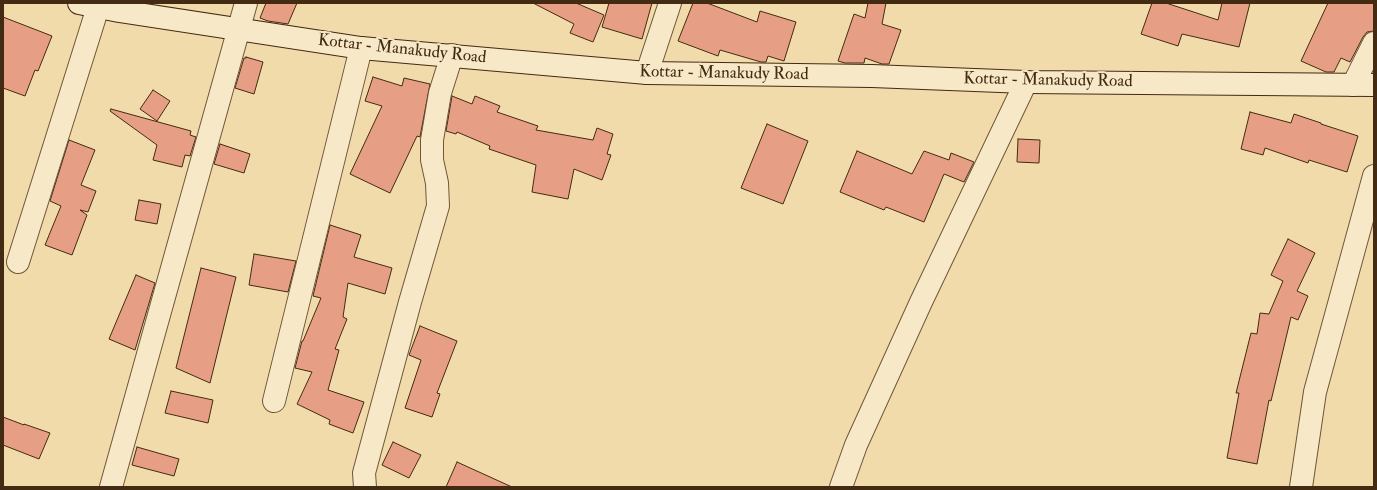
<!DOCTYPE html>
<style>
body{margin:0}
#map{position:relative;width:1377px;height:490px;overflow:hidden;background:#f2dbab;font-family:"IM FELL Double Pica",serif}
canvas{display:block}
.frame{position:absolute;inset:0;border:4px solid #432a12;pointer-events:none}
</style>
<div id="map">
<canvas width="1377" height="490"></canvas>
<div class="frame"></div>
</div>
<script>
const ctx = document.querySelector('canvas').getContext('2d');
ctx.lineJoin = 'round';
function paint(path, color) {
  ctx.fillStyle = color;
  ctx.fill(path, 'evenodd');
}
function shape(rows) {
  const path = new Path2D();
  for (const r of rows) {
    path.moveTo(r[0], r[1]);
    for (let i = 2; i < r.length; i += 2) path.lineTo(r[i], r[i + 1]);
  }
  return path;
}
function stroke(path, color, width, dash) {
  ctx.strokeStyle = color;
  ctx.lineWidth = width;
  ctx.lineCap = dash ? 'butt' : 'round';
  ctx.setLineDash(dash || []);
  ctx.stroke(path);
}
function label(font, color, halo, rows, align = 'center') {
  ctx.font = font + ' "IM FELL Double Pica",serif';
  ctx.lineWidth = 4;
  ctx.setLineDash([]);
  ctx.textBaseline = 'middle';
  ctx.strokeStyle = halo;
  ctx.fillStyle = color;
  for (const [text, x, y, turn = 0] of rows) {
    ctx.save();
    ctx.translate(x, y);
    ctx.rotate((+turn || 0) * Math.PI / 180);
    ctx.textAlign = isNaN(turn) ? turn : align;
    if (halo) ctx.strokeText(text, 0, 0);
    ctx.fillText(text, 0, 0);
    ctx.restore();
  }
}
const building = shape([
 [266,3,297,3,288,24,268,21,260,18,266,3],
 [533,3,576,3,604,15,593,42,570,33,574,24,533,3],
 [609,3,652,3,642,39,602,27,609,3],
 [693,3,707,3,757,22,760,11,796,22,784,61,768,56,766,62,761,62,720,50,718,56,678,41,693,3],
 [868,3,886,3,882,24,901,30,889,64,882,64,865,58,864,63,845,63,838,61,854,14,865,18,868,3],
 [1152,3,1166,3,1218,20,1222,3,1250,3,1239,47,1182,34,1178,46,1141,34,1152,3],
 [1328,3,1374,3,1374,31,1367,32,1363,37,1350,62,1341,58,1334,72,1326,72,1301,61,1328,3],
 [3,17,52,36,38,71,35,70,25,96,3,88,3,17],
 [246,57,263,62,254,94,235,88,244,58,246,58,246,57],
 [373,77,402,86,404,78,430,84,420,137,417,136,390,193,350,174,382,106,365,101,373,77],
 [153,90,170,101,157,121,140,109,153,90],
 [452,96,472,104,475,96,500,106,497,112,538,126,536,130,593,140,597,128,613,134,607,154,611,155,602,180,574,169,568,199,532,192,536,165,489,149,490,146,457,132,456,134,446,131,452,96],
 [111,109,191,131,190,135,196,137,190,156,185,155,182,167,153,160,157,145,110,111,111,109],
 [1250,112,1291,123,1294,114,1321,123,1321,124,1358,136,1347,172,1309,160,1308,163,1265,148,1263,155,1241,149,1250,112],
 [767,124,808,141,783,204,741,188,767,124],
 [1018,139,1040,140,1039,163,1017,162,1018,139],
 [69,140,95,150,81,185,96,191,88,212,80,210,87,215,72,255,45,245,61,206,50,201,69,140],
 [220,144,250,154,244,173,214,164,220,144],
 [857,151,912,174,924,151,949,160,951,153,974,162,964,182,944,174,924,222,886,207,884,210,840,192,857,151],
 [139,200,161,204,157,224,135,220,139,200],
 [330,225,361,235,354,257,392,268,385,294,348,283,343,317,347,319,335,349,339,350,328,390,364,402,353,433,329,424,330,420,297,404,312,372,295,368,302,341,303,341,321,298,313,296,330,225],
 [1288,239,1315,253,1297,291,1308,296,1298,320,1291,317,1271,401,1269,400,1257,464,1227,458,1239,393,1236,393,1251,333,1257,334,1260,313,1269,314,1283,281,1271,275,1288,239],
 [254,254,296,261,288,292,249,285,254,254],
 [201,268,236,277,210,383,176,368,201,268],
 [136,275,155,283,135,350,109,339,136,275],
 [420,326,457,341,437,393,440,394,432,417,405,408,421,360,409,355,420,326],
 [171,391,213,400,208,423,165,413,171,391],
 [3,417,24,425,24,424,50,433,39,459,3,445,3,417],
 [393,442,421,455,409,478,382,465,393,442],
 [137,447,179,459,174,476,132,465,137,447],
 [457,462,512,487,446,487,457,462]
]);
paint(building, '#e69f84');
stroke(building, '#432a12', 1);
const street = shape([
 [647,73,670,3],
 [1353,85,1374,43],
 [18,262,98,7],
 [274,401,361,48],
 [111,487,246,3],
 [365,487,364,473,410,302,438,206,437,183,432,160,432,140,440,93,452,55],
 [841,487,856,445,921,302,1026,82],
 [1301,487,1315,392,1374,176]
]);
const secondary = shape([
 [79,3,119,11,361,48,647,73,872,76,1026,82,1374,85]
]);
stroke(street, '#6f5638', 24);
stroke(secondary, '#432a12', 24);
stroke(street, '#f7e8c8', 22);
stroke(secondary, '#f7e8c8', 22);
label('17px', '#432a12', '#f7e8c8', [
 ["Kottar - Manakudy Road",402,50,6],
 ["Kottar - Manakudy Road",724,74,1],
 ["Kottar - Manakudy Road",1048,81,1]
]);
</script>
